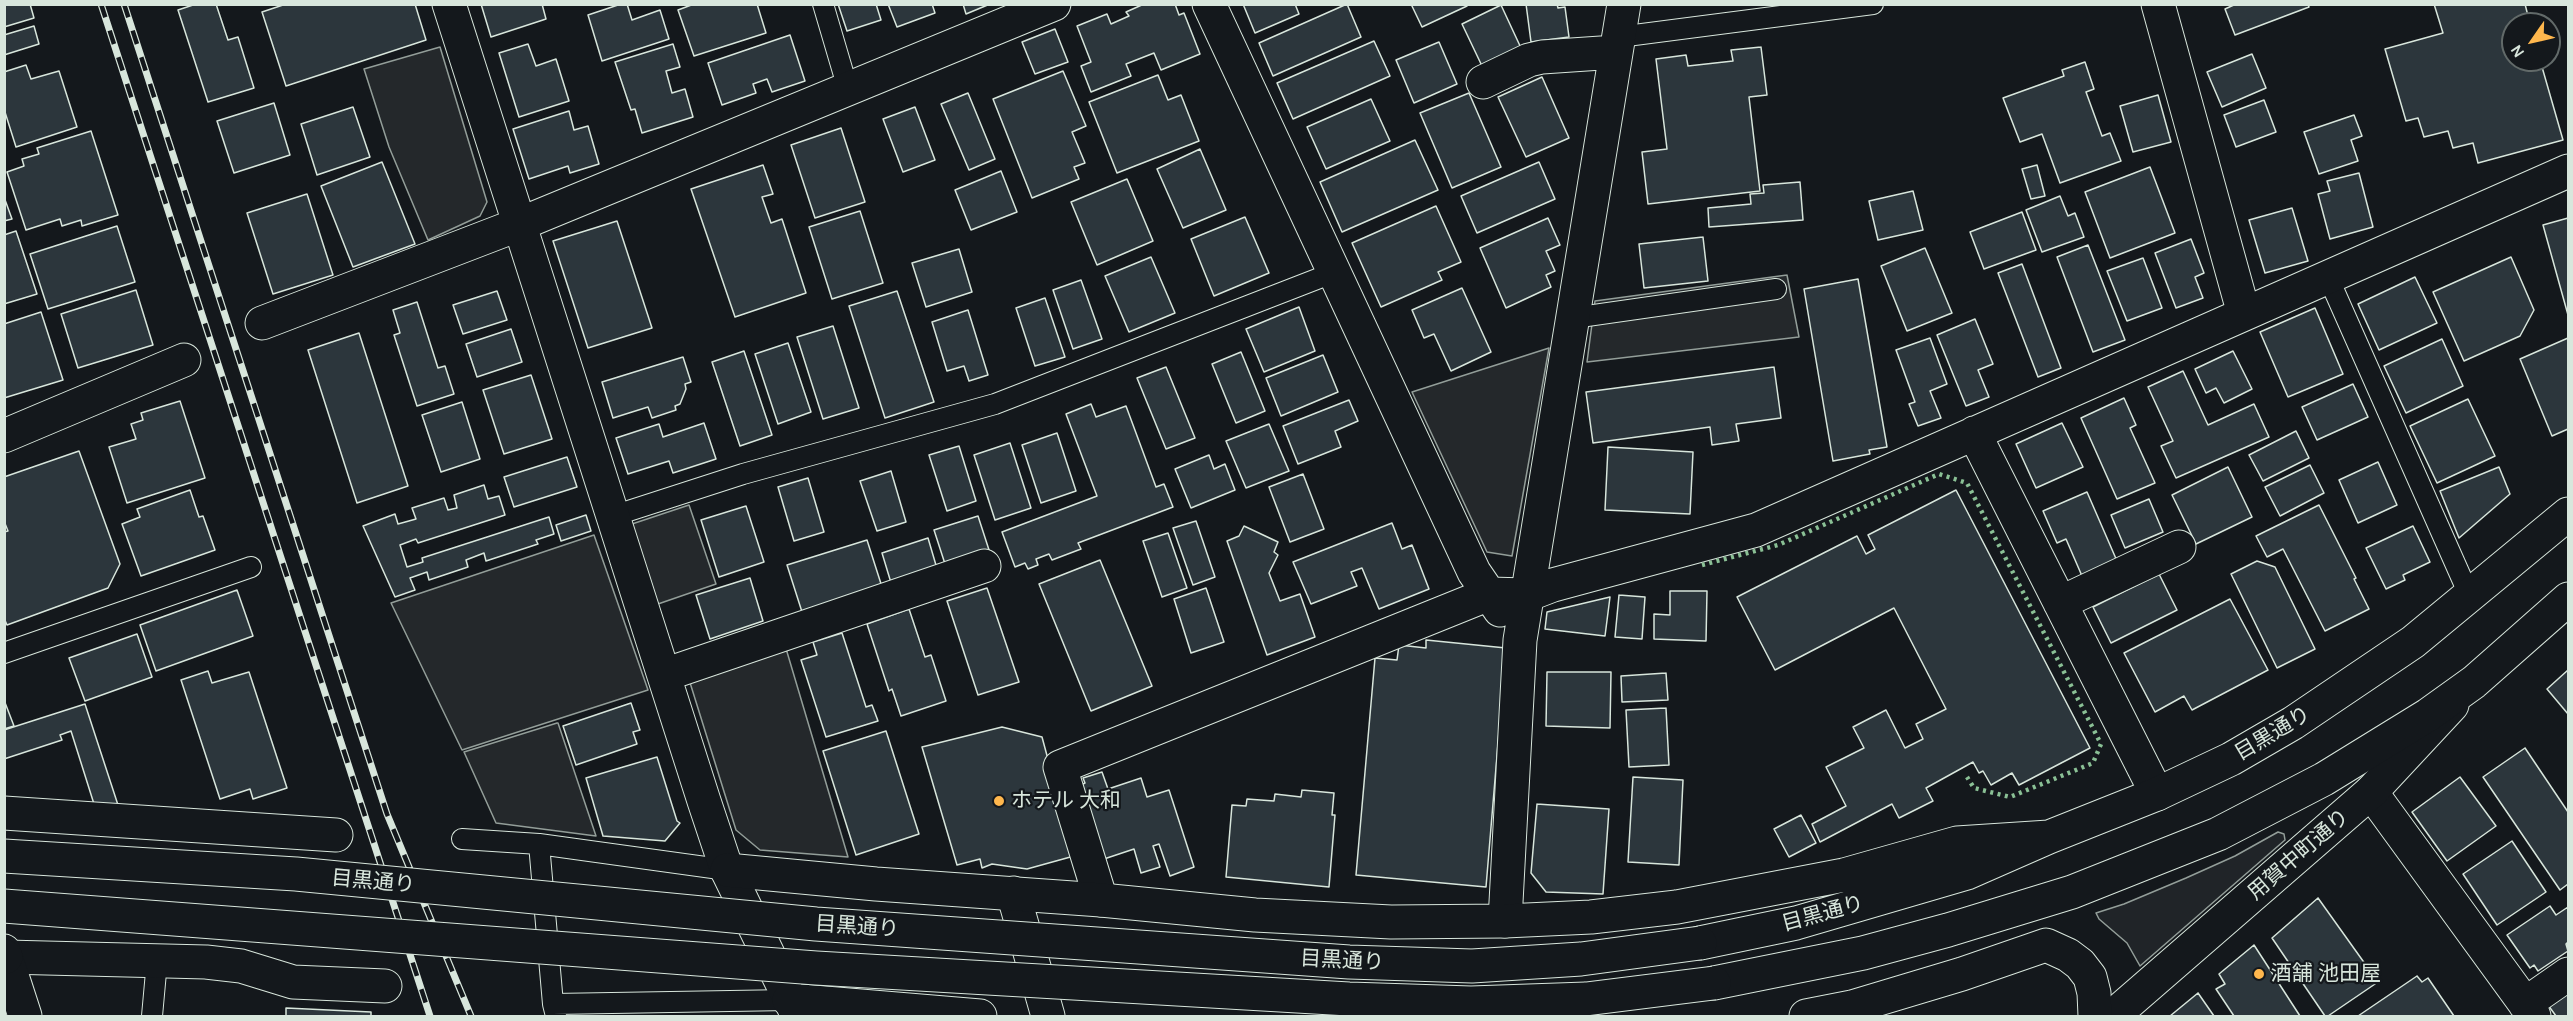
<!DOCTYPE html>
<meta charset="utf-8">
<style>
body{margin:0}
#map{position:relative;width:2573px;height:1021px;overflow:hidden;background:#14181c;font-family:Karla,sans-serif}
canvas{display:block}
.frame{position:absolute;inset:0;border:6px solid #d8e6dc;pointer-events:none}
.north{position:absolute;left:2501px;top:12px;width:60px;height:60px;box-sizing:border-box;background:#14181c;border:2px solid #626a69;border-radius:50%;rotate:236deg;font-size:16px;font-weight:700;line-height:24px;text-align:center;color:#d8e6dc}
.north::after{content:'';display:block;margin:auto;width:21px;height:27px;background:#ffb74d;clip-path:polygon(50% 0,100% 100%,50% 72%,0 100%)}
</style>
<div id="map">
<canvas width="2573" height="1021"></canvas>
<div class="frame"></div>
<div class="north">N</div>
</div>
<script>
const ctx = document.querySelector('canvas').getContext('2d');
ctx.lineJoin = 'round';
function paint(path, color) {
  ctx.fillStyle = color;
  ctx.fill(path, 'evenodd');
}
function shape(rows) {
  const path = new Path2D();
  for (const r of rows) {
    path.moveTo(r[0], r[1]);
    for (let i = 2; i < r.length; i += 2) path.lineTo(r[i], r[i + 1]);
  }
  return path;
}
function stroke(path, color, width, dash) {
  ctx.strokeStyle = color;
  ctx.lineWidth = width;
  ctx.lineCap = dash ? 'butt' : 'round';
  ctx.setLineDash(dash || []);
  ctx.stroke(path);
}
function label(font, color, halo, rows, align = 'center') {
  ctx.font = font + ' Karla,"Noto Sans JP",sans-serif';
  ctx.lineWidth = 4.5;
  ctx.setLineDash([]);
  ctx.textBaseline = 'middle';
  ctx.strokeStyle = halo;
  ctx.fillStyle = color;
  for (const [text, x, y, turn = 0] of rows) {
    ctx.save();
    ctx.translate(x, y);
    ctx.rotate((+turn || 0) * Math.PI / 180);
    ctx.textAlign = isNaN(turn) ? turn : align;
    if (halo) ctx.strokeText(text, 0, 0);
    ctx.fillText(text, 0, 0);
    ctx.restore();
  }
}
const green = shape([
 [2278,832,2284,834,2285,840,2140,966,2127,943,2099,919,2096,913,2124,904,2186,878,2235,856,2278,832]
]);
paint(green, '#202428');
stroke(green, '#939e99', 1.5);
const parking = shape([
 [440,47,487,202,480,216,428,240,389,147,364,69,440,47],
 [1787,275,1799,337,1587,362,1595,301,1787,275],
 [1549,348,1512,556,1487,552,1412,392,1549,348],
 [689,505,716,584,658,604,632,524,689,505],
 [594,535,648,690,462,750,391,603,594,535],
 [779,625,848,857,760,850,736,830,682,657,779,625],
 [557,723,558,723,596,836,496,823,464,752,557,723]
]);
paint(parking, '#24282b');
stroke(parking, '#939e99', 1.5);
const building = shape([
 [4,4,30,4,34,18,4,27,4,4],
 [196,4,216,4,228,40,238,37,254,88,208,102,178,10,196,4],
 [286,4,415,4,426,40,286,86,262,12,286,4],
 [481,4,542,4,546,19,491,37,481,4],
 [621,4,627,4,632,20,660,10,669,39,602,61,588,15,621,4],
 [694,4,757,4,766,33,694,56,678,10,694,4],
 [838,4,876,4,881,20,847,31,838,4],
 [888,4,932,4,935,13,897,27,888,4],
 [963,4,990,4,966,14,963,4],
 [1144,4,1175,4,1179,15,1184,13,1200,54,1161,70,1154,53,1126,64,1131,76,1091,92,1081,66,1091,62,1077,26,1107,14,1111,24,1129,16,1126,12,1144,4],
 [1243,4,1295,4,1299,14,1255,33,1243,4],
 [1347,4,1361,37,1273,76,1259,43,1347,4],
 [1411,4,1466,4,1467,6,1422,27,1411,4],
 [1526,4,1557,4,1558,8,1565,7,1569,37,1531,42,1526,4],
 [2236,4,2308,4,2309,7,2235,35,2225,9,2236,4],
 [2434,4,2525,4,2530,24,2513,24,2513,60,2540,60,2563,140,2478,163,2473,143,2453,148,2448,131,2424,137,2418,118,2406,121,2385,49,2443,33,2434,4],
 [1501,5,1521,48,1482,66,1462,24,1501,5],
 [34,26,39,44,4,55,4,35,34,26],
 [1055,29,1068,62,1035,74,1022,42,1055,29],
 [790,35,805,81,772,92,767,79,753,84,756,93,722,105,708,63,790,35],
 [1374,41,1390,76,1293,119,1277,83,1374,41],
 [1439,42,1457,84,1414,103,1396,60,1439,42],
 [528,44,536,66,556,59,569,101,519,117,499,53,528,44],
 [673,44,680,67,666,71,672,93,685,89,693,117,642,133,635,109,631,110,615,62,673,44],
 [1761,47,1767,95,1749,97,1760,191,1648,204,1642,152,1667,149,1656,59,1686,55,1688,66,1733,61,1731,50,1761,47],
 [2252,54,2266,88,2222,107,2207,72,2252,54],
 [2085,62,2094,89,2086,92,2102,136,2110,133,2121,161,2060,183,2042,134,2020,142,2003,98,2064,76,2062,70,2085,62],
 [26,65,31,79,59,71,77,127,16,147,4,109,4,72,26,65],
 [1063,71,1086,126,1072,132,1085,163,1074,167,1079,179,1032,198,993,99,1063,71],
 [1158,75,1168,100,1181,95,1199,141,1117,173,1089,102,1158,75],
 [1542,77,1569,138,1526,157,1498,97,1542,77],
 [968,93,995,159,969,170,941,104,968,93],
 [1469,93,1501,167,1452,188,1420,113,1469,93],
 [2158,95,2171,142,2133,152,2120,106,2158,95],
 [1371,99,1390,141,1326,169,1307,127,1371,99],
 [2264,100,2276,132,2236,147,2224,115,2264,100],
 [274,103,290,155,234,173,217,121,274,103],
 [353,107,370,157,317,175,301,124,353,107],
 [915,107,935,160,903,172,883,119,915,107],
 [569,111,574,130,588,126,599,164,570,173,568,166,529,179,513,129,569,111],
 [2354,115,2362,136,2351,140,2358,161,2319,174,2304,132,2354,115],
 [841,128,865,202,815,218,791,145,841,128],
 [91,131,118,215,82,226,81,220,62,226,60,219,26,230,7,172,24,166,22,159,39,154,37,148,91,131],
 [1415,140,1438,190,1342,232,1320,182,1415,140],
 [1200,149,1226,210,1183,228,1157,169,1200,149],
 [382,162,415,244,353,267,321,186,382,162],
 [1539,162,1555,199,1477,233,1461,196,1539,162],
 [763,165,773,194,762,197,771,223,782,219,806,293,735,317,691,189,763,165],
 [2037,165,2045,196,2031,199,2022,169,2037,165],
 [2150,167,2175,233,2110,258,2085,192,2150,167],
 [1001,171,1017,212,971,230,955,190,1001,171],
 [2359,173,2373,227,2330,239,2318,194,2330,191,2327,181,2359,173],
 [1127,179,1153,241,1097,265,1071,202,1127,179],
 [1800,182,1803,220,1709,227,1708,208,1751,204,1750,194,1764,193,1763,185,1800,182],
 [1913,191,1923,230,1878,240,1869,201,1913,191],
 [307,194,333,275,273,294,247,213,307,194],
 [2060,196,2068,216,2075,213,2084,237,2042,252,2026,210,2060,196],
 [4,197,12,219,4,221,4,197],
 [1436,206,1461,262,1438,272,1442,280,1381,307,1352,243,1436,206],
 [2292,208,2308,261,2265,273,2249,220,2292,208],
 [860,211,883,283,832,299,809,227,860,211],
 [2022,212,2036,250,1984,269,1970,232,2022,212],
 [1245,217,1269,273,1214,296,1191,239,1245,217],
 [1548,218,1560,245,1546,251,1555,271,1546,275,1551,287,1506,308,1480,248,1548,218],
 [2568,218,2568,315,2543,225,2568,218],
 [617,221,652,328,588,348,553,241,617,221],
 [117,226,135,282,48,309,30,254,117,226],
 [16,231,37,294,4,304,4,235,16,231],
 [1703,237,1708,281,1644,288,1639,244,1703,237],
 [2191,239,2204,273,2195,277,2203,298,2176,308,2155,253,2191,239],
 [2088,245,2125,340,2093,352,2057,257,2088,245],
 [1925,248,1952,313,1907,331,1881,266,1925,248],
 [959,249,972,292,926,307,912,263,959,249],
 [1151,257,1175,313,1129,332,1105,276,1151,257],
 [2511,257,2534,310,2520,336,2464,361,2433,292,2511,257],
 [2143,258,2162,308,2127,321,2107,271,2143,258],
 [2022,264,2061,368,2038,377,1998,273,2022,264],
 [2415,277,2437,323,2379,350,2358,304,2415,277],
 [1858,279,1887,447,1869,450,1870,454,1833,461,1804,289,1858,279],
 [1081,280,1102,339,1073,349,1053,290,1081,280],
 [1462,288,1491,352,1451,371,1434,334,1424,338,1412,310,1462,288],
 [136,290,153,345,78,368,61,314,136,290],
 [497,291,507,320,463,334,453,305,497,291],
 [897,291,934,402,885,418,849,306,897,291],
 [1045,298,1065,357,1035,366,1016,308,1045,298],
 [417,302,438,368,445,366,454,394,417,406,394,335,400,333,393,310,417,302],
 [1299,307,1315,351,1264,372,1246,329,1299,307],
 [2315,308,2343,374,2288,397,2260,332,2315,308],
 [968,310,988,375,969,381,964,366,947,371,932,322,968,310],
 [41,312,63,380,4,398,4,324,41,312],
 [1975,319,1993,364,1978,370,1989,397,1966,406,1937,335,1975,319],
 [833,326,859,408,823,419,797,337,833,326],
 [511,329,522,362,477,377,466,344,511,329],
 [359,333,408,486,357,503,308,350,359,333],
 [1930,338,1947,384,1930,391,1941,418,1918,426,1909,404,1915,402,1896,350,1930,338],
 [2568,338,2568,429,2552,436,2520,359,2568,338],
 [2442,339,2463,386,2406,413,2384,366,2442,339],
 [788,343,811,412,778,424,755,354,788,343],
 [744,351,772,435,740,446,712,362,744,351],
 [2233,351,2252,389,2224,403,2216,388,2206,393,2195,369,2233,351],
 [1241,352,1265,411,1236,423,1212,364,1241,352],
 [1323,355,1338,392,1281,416,1266,378,1323,355],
 [683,357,691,382,685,384,686,389,680,404,675,406,676,410,652,418,648,407,613,418,602,382,683,357],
 [1166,367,1195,438,1166,449,1137,378,1166,367],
 [1774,367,1781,418,1736,424,1739,441,1712,445,1710,427,1593,443,1586,392,1774,367],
 [2183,371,2208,425,2254,404,2269,437,2176,478,2161,446,2173,441,2148,387,2183,371],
 [531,375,552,439,504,454,483,390,531,375],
 [2353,384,2368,417,2317,440,2302,407,2353,384],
 [2124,398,2136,425,2130,428,2155,483,2117,499,2081,418,2124,398],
 [2468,399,2495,456,2437,483,2410,426,2468,399],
 [1349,400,1358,421,1335,431,1341,447,1298,464,1283,426,1349,400],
 [180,401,205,478,127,503,109,447,136,439,131,424,143,420,141,413,180,401],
 [462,402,480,459,441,472,422,415,462,402],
 [1091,404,1096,417,1126,406,1156,487,1164,484,1173,507,1078,543,1081,549,1052,560,1049,554,1036,559,1038,565,1028,569,1025,563,1015,567,1002,532,1097,496,1066,414,1091,404],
 [704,423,716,459,673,473,669,461,628,474,616,438,659,424,663,437,704,423],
 [2062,423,2083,467,2036,488,2016,444,2062,423],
 [1269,424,1289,471,1246,488,1226,441,1269,424],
 [2296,431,2309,458,2263,481,2249,455,2296,431],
 [1057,433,1076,491,1041,503,1022,445,1057,433],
 [1010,443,1031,508,995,520,974,455,1010,443],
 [959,446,976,501,947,511,929,455,959,446],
 [1608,447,1693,452,1690,514,1605,510,1608,447],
 [79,451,120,564,108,588,7,625,4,618,4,532,8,531,4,521,4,477,79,451],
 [1209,455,1214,469,1225,464,1235,490,1191,508,1175,469,1209,455],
 [567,457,577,487,514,507,504,477,567,457],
 [2378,462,2397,505,2358,523,2339,480,2378,462],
 [2310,465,2324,493,2280,516,2265,487,2310,465],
 [2228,467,2252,517,2196,544,2172,495,2228,467],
 [2499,467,2510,494,2459,538,2440,491,2499,467],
 [891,471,906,522,877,531,860,481,891,471],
 [1303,474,1324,529,1290,542,1269,487,1303,474],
 [808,478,824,532,794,541,778,487,808,478],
 [484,485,488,499,499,496,505,515,418,543,416,539,400,545,407,567,423,562,422,558,549,517,554,534,536,540,538,544,486,561,484,553,466,560,468,567,429,580,427,572,410,578,415,590,395,597,363,526,395,514,398,524,416,519,412,508,444,498,448,510,457,508,454,495,484,485],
 [190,490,199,517,203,516,215,550,141,576,122,524,140,517,137,509,190,490],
 [1956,490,2090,748,2019,785,2012,773,1991,785,1983,771,1979,773,1973,762,1926,788,1933,801,1899,818,1892,804,1820,842,1812,824,1846,806,1826,767,1864,748,1853,727,1886,710,1905,748,1923,739,1916,724,1946,709,1894,608,1775,670,1737,597,1857,536,1866,554,1875,549,1868,535,1956,490],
 [2087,492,2117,561,2082,576,2066,539,2057,543,2043,511,2087,492],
 [2149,499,2163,532,2125,548,2111,515,2149,499],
 [2319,505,2356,578,2354,579,2369,609,2325,631,2283,549,2267,557,2256,536,2319,505],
 [746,506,764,562,719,577,701,520,746,506],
 [586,515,591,531,561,541,556,525,586,515],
 [978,516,990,553,946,567,934,530,978,516],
 [1196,521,1215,577,1193,585,1173,528,1196,521],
 [1392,523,1402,549,1412,545,1429,589,1379,609,1362,568,1351,572,1357,586,1311,604,1293,562,1392,523],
 [1244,526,1278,542,1274,552,1278,555,1269,573,1280,601,1300,594,1315,637,1267,655,1227,541,1239,536,1244,526],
 [2413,526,2430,562,2403,575,2405,580,2386,589,2366,548,2413,526],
 [1168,533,1187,588,1162,597,1143,541,1168,533],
 [928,538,938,572,892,586,882,553,928,538],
 [867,540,883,590,803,615,787,565,867,540],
 [1100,560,1152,686,1091,711,1039,584,1100,560],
 [2257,561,2275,567,2315,649,2277,668,2231,574,2257,561],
 [2159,574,2177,610,2111,643,2093,607,2159,574],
 [750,578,763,621,710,639,696,595,750,578],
 [987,588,1019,682,978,695,947,601,987,588],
 [1206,588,1224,642,1191,653,1174,599,1206,588],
 [237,590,253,636,156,671,140,625,237,590],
 [1670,591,1707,591,1706,641,1654,639,1654,614,1670,615,1670,591],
 [1619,595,1645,597,1642,639,1615,637,1619,595],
 [1610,597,1605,636,1545,629,1547,612,1610,597],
 [2230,599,2268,670,2192,710,2184,696,2155,712,2124,653,2230,599],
 [909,609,925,657,931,655,946,701,901,716,892,689,889,691,867,624,909,609],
 [842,633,866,707,872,705,878,721,826,737,801,660,817,655,813,642,842,633],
 [137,634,152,677,85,701,69,658,137,634],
 [1426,640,1506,648,1486,887,1356,875,1375,658,1397,660,1399,645,1426,648,1426,640],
 [2568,670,2568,714,2547,689,2568,670],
 [208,671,212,683,249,672,287,788,253,799,250,789,220,799,181,680,208,671],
 [1547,672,1611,672,1610,728,1546,726,1547,672],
 [1666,673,1668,700,1622,702,1621,676,1666,673],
 [4,700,14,726,4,729,4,700],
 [631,703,640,730,633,732,637,744,576,765,563,726,631,703],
 [85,704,118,805,94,804,71,731,60,735,62,740,4,759,4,730,85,704],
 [1666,708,1669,765,1629,767,1626,710,1666,708],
 [1002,727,1042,737,1074,856,1027,869,992,864,982,868,980,859,957,865,922,747,1002,727],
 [886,731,919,834,856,855,823,751,886,731],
 [2525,748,2568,812,2568,884,2560,890,2483,777,2525,748],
 [657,757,677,821,680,823,665,841,603,836,586,778,657,757],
 [1102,772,1108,789,1141,778,1147,797,1169,790,1194,867,1170,876,1159,844,1153,846,1160,867,1141,873,1134,849,1104,859,1079,786,1085,783,1083,778,1102,772],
 [1633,777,1683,780,1679,865,1628,862,1633,777],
 [2460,777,2496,826,2447,861,2412,812,2460,777],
 [1302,790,1334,793,1332,815,1335,815,1329,887,1226,877,1232,805,1246,806,1247,799,1274,801,1275,794,1301,797,1302,790],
 [1537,804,1609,809,1603,894,1546,892,1531,873,1537,804],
 [1801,815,1816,843,1789,857,1774,829,1801,815],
 [2512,841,2546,892,2497,925,2463,874,2512,841],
 [2318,898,2378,982,2328,1016,2325,1016,2272,938,2318,898],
 [2550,906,2556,915,2568,907,2568,942,2566,944,2568,951,2538,971,2534,965,2530,968,2507,935,2550,906],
 [2254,945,2300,1016,2234,1016,2216,989,2225,984,2219,974,2254,945],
 [2417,976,2422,982,2428,978,2454,1016,2358,1016,2417,976],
 [2568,991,2568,1016,2556,1016,2548,1005,2568,991],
 [2198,993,2214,1016,2170,1016,2198,993],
 [286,1008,371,1012,371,1016,286,1016,286,1008]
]);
paint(building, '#2c363c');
stroke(building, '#d8e6dc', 1.5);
const service = shape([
 [823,4,848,89],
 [1619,37,1873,4],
 [2328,277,2470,597],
 [1573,318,1776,289],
 [613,516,743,474,995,404,1335,272],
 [4,653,251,567],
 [462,839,539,844,727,870],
 [539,844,553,1004,556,1016],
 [553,1004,789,1000],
 [152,1016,157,961]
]);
const minor = shape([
 [449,4,704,801,727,870,798,1016],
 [1209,4,1474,572,1500,610],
 [2158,4,2244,314],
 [1483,82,1529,60,1542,57,1616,52],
 [262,323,520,224,1054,4],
 [1974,433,2157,794],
 [4,436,184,360],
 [2060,603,2179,547],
 [664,675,984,566],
 [2371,792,2534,1016],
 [4,813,336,835],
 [1013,893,1048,1016],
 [1101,900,1060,767,1489,594,1527,595,1553,585,1756,530,2568,171],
 [1505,921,1520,640,1624,4],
 [6,957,206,962,241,966,293,982,385,986],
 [2525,1004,2568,974]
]);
const tertiary = shape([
 [4,951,25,1016],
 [2113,1016,2371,792,2452,705]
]);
const primary = shape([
 [727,870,876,884,1101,900,1255,915,1391,922,1505,921,1591,917,1677,907,1844,875,1957,843,2049,837],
 [1700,943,1796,923,1967,873,2049,837,2157,794,2231,759,2293,723,2413,642,2568,514],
 [4,956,6,957],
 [1714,983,1863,953,1948,930,2072,892,2218,834,2324,779,2428,715,2474,682,2568,599],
 [789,1000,980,1016],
 [1806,1016,1852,1007,1962,974,2046,945,2068,955,2080,964,2090,977,2094,993,2095,1016]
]);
stroke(service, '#d8e6dc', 22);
stroke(minor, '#d8e6dc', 35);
stroke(tertiary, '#d8e6dc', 35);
stroke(primary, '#d8e6dc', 35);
stroke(service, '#14181c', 20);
stroke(minor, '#14181c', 33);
stroke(tertiary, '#14181c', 33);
stroke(primary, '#14181c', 33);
const rail = shape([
 [101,4,430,1016],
 [124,4,387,814,471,1016]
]);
stroke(rail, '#d8e6dc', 7);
stroke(rail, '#14181c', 4.5, [14]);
const primaryBridge = shape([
 [4,856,296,874,816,924,1349,962,1472,966,1581,959,1700,943],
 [4,906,816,968,1349,999,1471,1003,1586,999,1714,983]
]);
stroke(primaryBridge, '#d8e6dc', 35, []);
stroke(primaryBridge, '#14181c', 33);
stroke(shape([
 [1702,565,1778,545,1939,474,1967,483,2101,744,2093,763,2010,797,1974,788,1967,777]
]), '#8ac095', 4.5, [3, 4.5]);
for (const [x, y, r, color] of [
 [999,801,6,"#ffb74d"],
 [2259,974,6,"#ffb74d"]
]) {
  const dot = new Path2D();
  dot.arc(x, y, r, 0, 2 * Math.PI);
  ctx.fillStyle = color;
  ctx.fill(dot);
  stroke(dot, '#14181c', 2);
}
label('21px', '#d8e6dc', '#14181c', [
 ["目黒通り",2273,734,-31],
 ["用賀中町通り",2299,855,-41],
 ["目黒通り",373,882,5],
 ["目黒通り",1823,914,-15],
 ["目黒通り",857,927,4],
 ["目黒通り",1342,961,3]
]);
label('21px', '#d8e6dc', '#14181c', [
 ["ホテル 大和",1011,801],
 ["酒舗 池田屋",2271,974]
], 'left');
</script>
